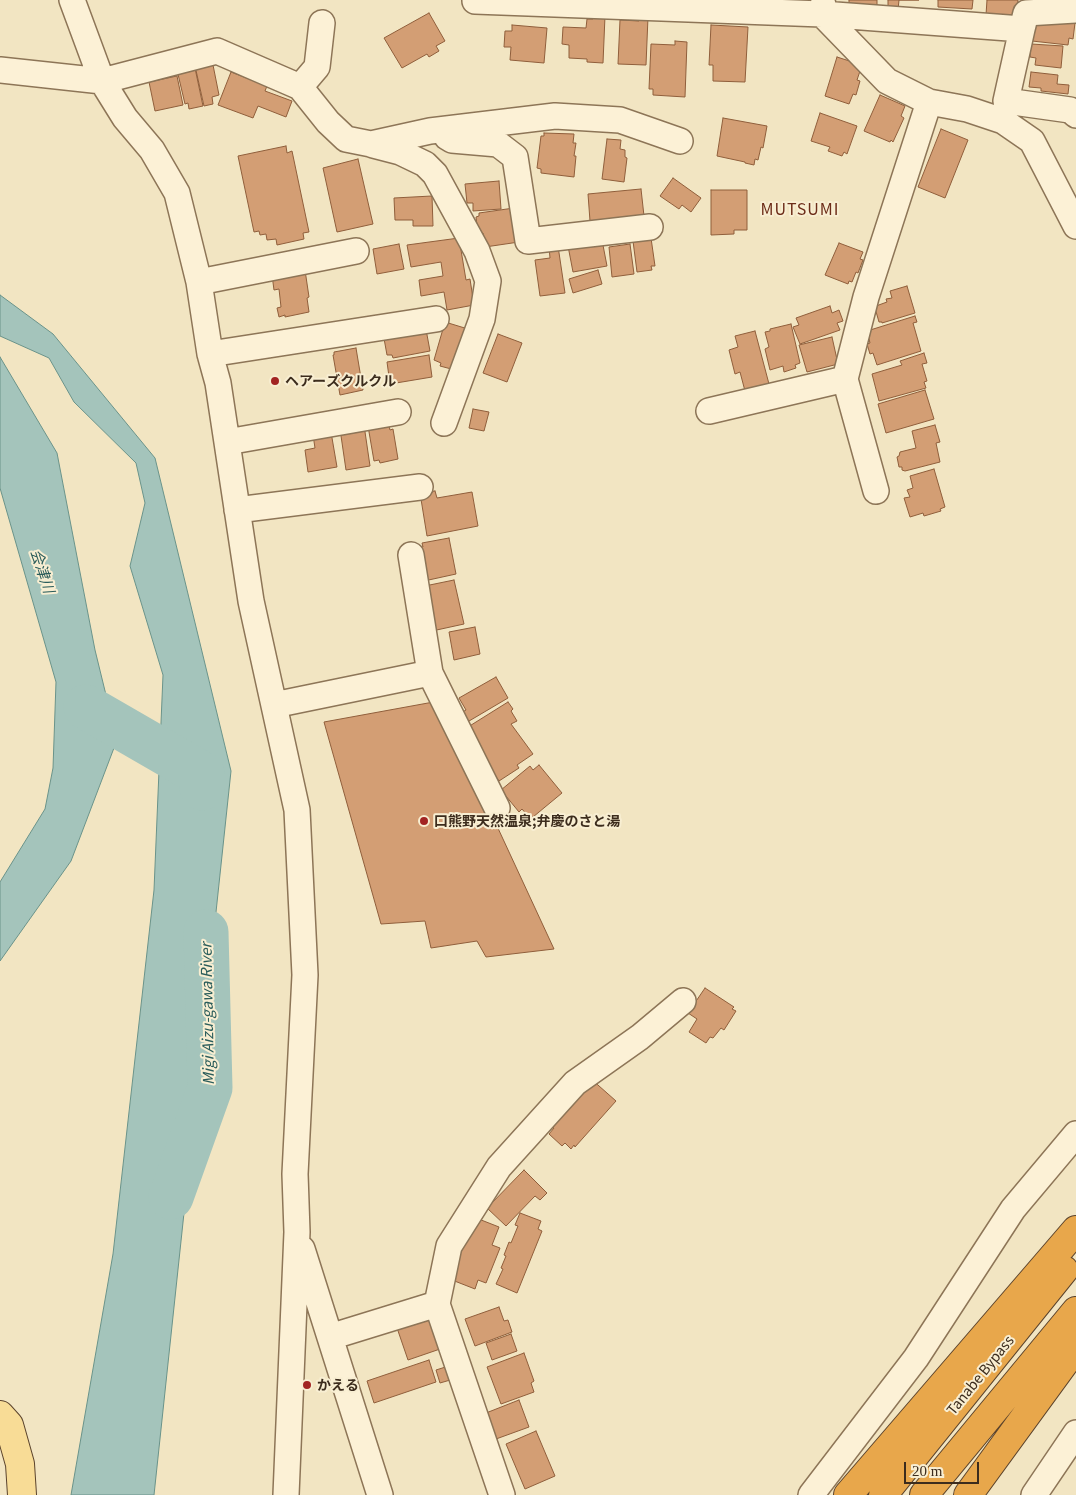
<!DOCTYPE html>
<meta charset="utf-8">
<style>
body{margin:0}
#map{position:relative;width:1076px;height:1495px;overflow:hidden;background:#f2e5c2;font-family:Georgia,serif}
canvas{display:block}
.scale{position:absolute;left:904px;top:1462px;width:75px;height:22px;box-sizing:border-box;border:2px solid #3c2c1d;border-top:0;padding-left:6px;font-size:15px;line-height:18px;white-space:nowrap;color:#3c2c1d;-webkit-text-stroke:4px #f8eed2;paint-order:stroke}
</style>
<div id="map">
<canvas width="1076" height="1495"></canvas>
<div class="scale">20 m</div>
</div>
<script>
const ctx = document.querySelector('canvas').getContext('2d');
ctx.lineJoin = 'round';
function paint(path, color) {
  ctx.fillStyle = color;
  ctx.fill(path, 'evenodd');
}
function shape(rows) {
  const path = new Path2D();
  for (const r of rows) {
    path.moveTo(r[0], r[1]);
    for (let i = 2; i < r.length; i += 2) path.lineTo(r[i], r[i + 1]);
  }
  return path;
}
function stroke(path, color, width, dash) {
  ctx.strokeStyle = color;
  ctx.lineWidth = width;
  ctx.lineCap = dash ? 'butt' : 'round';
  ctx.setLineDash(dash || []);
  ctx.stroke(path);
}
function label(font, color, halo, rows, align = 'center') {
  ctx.font = font + ' Georgia,"Noto Sans JP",serif';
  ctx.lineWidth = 4;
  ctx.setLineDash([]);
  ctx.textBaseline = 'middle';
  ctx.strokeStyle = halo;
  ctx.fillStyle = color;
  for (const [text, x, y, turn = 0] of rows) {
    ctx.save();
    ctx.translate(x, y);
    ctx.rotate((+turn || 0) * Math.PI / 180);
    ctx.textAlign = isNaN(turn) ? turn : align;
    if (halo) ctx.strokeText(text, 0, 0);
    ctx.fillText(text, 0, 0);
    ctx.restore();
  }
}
const water = shape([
 [0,295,53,334,155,458,231,771,154,1495,71,1495,113,1254,154,890,163,675,130,566,145,503,136,463,74,402,49,358,0,336,0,295],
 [0,357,57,453,95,650,117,740,71,861,0,961,0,882,45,809,53,768,56,682,0,488,0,357]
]);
paint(water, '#a4c4bb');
stroke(water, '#6a938a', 1);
stroke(shape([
 [86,707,202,774,202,788],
 [171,1197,210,1088,206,932]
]), '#a4c4bb', 45);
const building = shape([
 [849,0,877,0,877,9,849,7,849,0],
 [888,0,919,0,899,0,898,10,888,10,888,0],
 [938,0,973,0,972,9,938,7,938,0],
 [987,0,1018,0,1016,16,1009,15,1009,17,986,15,987,0],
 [429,13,445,41,436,46,439,51,429,57,427,54,402,68,384,38,429,13],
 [593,15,605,16,603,63,587,62,587,59,569,58,569,45,562,44,563,27,586,28,587,19,593,19,593,15],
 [639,17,648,17,646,65,618,64,620,20,639,21,639,17],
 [1042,19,1075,23,1073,39,1069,38,1068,45,1032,41,1034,24,1042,25,1042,19],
 [512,25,547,28,544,63,510,60,511,47,504,47,505,31,512,31,512,25],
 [711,25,748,27,745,82,713,81,713,65,709,65,711,25],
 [675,41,687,42,685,97,653,95,653,89,649,89,651,44,675,45,675,41],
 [1031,44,1063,46,1061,68,1035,65,1036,58,1030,57,1031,44],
 [837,57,862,65,857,80,860,81,856,95,853,94,849,104,825,96,837,57],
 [213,65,219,95,212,97,213,104,204,106,195,66,213,65],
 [195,68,203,106,189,109,188,103,185,104,177,70,195,68],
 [231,72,267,86,265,91,292,101,286,117,258,106,253,118,218,105,231,72],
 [1031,72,1058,75,1057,84,1069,85,1068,94,1041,91,1041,88,1029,87,1031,72],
 [177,76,183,105,155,111,149,82,177,76],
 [880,95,905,106,901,116,904,118,893,142,891,140,890,142,864,131,880,95],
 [820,113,857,126,847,154,844,152,842,156,828,151,830,147,811,141,820,113],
 [723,118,767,126,763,148,761,147,758,160,755,159,754,165,745,163,745,162,717,156,723,118],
 [941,129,968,140,945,198,918,187,941,129],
 [544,133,574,134,573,143,576,143,574,156,576,156,574,177,541,173,541,169,537,168,541,136,544,136,544,133],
 [607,139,621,140,620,149,625,150,625,157,627,158,624,182,602,179,607,139],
 [286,146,287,153,292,151,309,232,303,233,304,239,277,245,276,239,267,240,266,234,260,235,259,231,254,232,238,156,286,146],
 [358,159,373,224,337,232,323,168,358,159],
 [673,178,701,198,691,212,682,205,679,209,660,196,673,178],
 [499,181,501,209,473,211,473,203,467,203,465,184,499,181],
 [641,189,644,216,590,221,588,194,641,189],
 [711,190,747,190,747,230,734,230,734,234,711,235,711,190],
 [432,196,433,226,413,226,413,220,395,220,394,198,432,196],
 [514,208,519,242,485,247,483,233,478,234,476,217,479,216,479,213,514,208],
 [459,238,466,280,470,279,474,305,447,310,444,292,421,296,419,280,443,276,441,262,411,267,407,245,459,238],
 [651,238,655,266,651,266,652,270,637,272,633,241,651,238],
 [602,240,607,266,573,272,568,246,602,240],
 [839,243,863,252,860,259,863,260,858,273,856,272,852,282,849,281,848,284,825,275,839,243],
 [399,244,404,269,377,274,373,249,399,244],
 [630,244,634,274,612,277,609,247,630,244],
 [558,246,565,293,540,296,535,260,550,258,549,247,558,246],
 [305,270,309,297,307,298,309,312,285,317,285,315,279,317,277,308,281,307,279,289,274,290,272,275,305,270],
 [598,270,602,284,573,293,569,279,598,270],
 [907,286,915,313,882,323,882,322,879,322,875,308,876,306,887,302,886,299,892,298,890,291,907,286],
 [830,306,832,313,839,310,843,321,837,323,840,330,800,344,793,327,799,325,796,318,830,306],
 [915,316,917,322,913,323,921,351,877,365,873,353,870,354,867,344,870,343,867,331,915,316],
 [445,322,468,329,455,370,440,366,441,363,434,360,445,322],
 [425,324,430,351,393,358,392,355,387,355,383,333,425,324],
 [791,324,800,363,795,365,796,368,784,372,783,366,770,370,765,349,769,347,765,332,770,331,770,329,791,324],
 [755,331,769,384,745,391,740,372,735,374,729,350,738,347,735,336,755,331],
 [498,334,522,343,507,382,483,373,498,334],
 [832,337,838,364,807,372,799,345,832,337],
 [356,348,363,390,340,395,333,355,334,355,334,352,356,348],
 [924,353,927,363,922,364,927,381,924,382,926,388,879,401,872,374,902,365,900,361,924,353],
 [429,355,432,377,390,384,387,362,429,355],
 [925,390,934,419,886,433,878,404,925,390],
 [473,409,489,412,484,431,469,428,473,409],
 [364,425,370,466,346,470,340,429,364,425],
 [935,425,940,442,936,443,940,462,905,471,902,470,902,467,899,467,897,457,899,456,900,452,916,448,912,431,935,425],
 [368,426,389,426,390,430,393,429,398,459,380,463,379,460,374,461,368,426],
 [331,432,337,467,308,472,305,450,315,448,313,435,331,432],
 [934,469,945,507,940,509,941,511,924,516,923,513,910,517,904,498,910,497,907,490,913,488,910,476,934,469],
 [435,491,437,498,472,492,478,526,427,536,420,493,435,491],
 [449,538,456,574,424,581,421,547,423,547,422,543,449,538],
 [454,580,464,624,432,631,420,587,454,580],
 [475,627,480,654,454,660,449,632,475,627],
 [496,677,508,698,464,724,459,714,466,710,459,698,496,677],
 [439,701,554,949,486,957,477,941,431,948,425,921,381,924,324,722,439,701],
 [508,702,513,709,511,711,517,721,511,724,533,754,517,765,519,768,499,781,481,755,484,753,468,727,508,702],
 [539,765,562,793,533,817,530,814,528,816,522,809,519,812,501,790,530,766,533,770,539,765],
 [705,988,734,1007,732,1009,736,1011,724,1030,721,1028,713,1038,710,1037,706,1043,689,1032,697,1019,688,1013,705,988],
 [590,1078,616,1101,575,1147,574,1145,571,1149,565,1143,562,1146,549,1134,554,1128,549,1124,590,1078],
 [524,1170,547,1193,540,1200,535,1196,506,1226,487,1208,524,1170],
 [520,1213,541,1221,538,1229,542,1231,517,1293,496,1284,503,1269,501,1268,506,1256,504,1255,509,1242,511,1243,518,1226,515,1225,520,1213],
 [471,1216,499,1227,492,1245,500,1248,486,1283,478,1280,475,1289,452,1280,451,1269,471,1216],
 [499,1307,504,1321,508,1320,512,1332,475,1346,465,1319,499,1307],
 [432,1313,443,1348,408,1360,396,1325,432,1313],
 [511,1334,517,1351,492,1360,486,1343,511,1334],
 [524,1353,534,1381,531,1383,534,1392,501,1404,487,1367,524,1353],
 [429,1360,436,1382,374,1403,367,1381,429,1360],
 [455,1364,457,1378,440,1383,436,1370,455,1364],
 [519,1400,529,1427,496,1439,486,1413,519,1400],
 [536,1431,555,1476,525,1489,506,1444,536,1431]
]);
paint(building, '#d39e74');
stroke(building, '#8f5e3b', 1);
const minor = shape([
 [72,0,102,81,125,118,152,150,177,193,199,282,210,354,218,383,251,601,297,810,305,975,295,1174,297,1232,286,1495],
 [475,0,475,1,822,14,1022,29,1026,13,1076,10],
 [823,5,822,14,887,81,929,102,967,109,1003,121,1032,141,1076,226],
 [1022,29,1006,101,1070,110,1076,115],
 [0,70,102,81,217,51,300,87,328,122,346,139,371,144,430,131,555,116,620,120,680,141],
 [300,87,317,67,322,23],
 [447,137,452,140,498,144,515,157,528,241,650,227],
 [373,145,400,152,425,164,435,174,477,251,488,281,482,319,444,423],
 [199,282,356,251],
 [210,354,436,319],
 [709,411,845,379],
 [227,442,398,412],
 [876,491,845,379,866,297,929,102],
 [237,510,420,487],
 [411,555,430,673],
 [274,705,430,673,497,808],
 [302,1249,380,1495],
 [437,1304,502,1495],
 [330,1337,437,1304,449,1246,499,1167,575,1083,640,1037,683,1001],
 [811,1495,916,1358,1013,1209,1076,1134],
 [1034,1495,1076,1433]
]);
const major = shape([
 [0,1415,9,1425,20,1464,22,1495]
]);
const highway = shape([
 [848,1495,1076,1230],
 [883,1495,1064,1270],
 [924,1495,1076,1311],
 [968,1495,1076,1347]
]);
stroke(minor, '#8d7557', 28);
stroke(major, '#5b432c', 30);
stroke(highway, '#5b432c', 30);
stroke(minor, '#fcf1d6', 25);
stroke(major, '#f8dc96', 28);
stroke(highway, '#e8a74b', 28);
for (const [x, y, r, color] of [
 [275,381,5,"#a22422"],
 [424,821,5,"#a22422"],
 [307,1385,5,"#a22422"]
]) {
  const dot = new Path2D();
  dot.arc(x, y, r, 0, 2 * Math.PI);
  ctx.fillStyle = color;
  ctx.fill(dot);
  stroke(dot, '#f8eed2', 2);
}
label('bold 14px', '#3c2c1d', '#f8eed2', [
 ["ヘアーズクルクル",285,381],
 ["口熊野天然温泉;弁慶のさと湯",434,821],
 ["かえる",317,1385]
], 'left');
label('14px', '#3c2c1d', '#f8eed2', [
 ["Tanabe Bypass",980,1375,-51]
]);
label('italic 15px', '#2b5d5b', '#f8eed2', [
 ["会津川",43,571,72],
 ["Migi Aizu-gawa River",207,1014,-91]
]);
ctx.letterSpacing = '1px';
label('16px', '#6c2c18', '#f8eed2', [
 ["MUTSUMI",800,209]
]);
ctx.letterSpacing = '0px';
</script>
